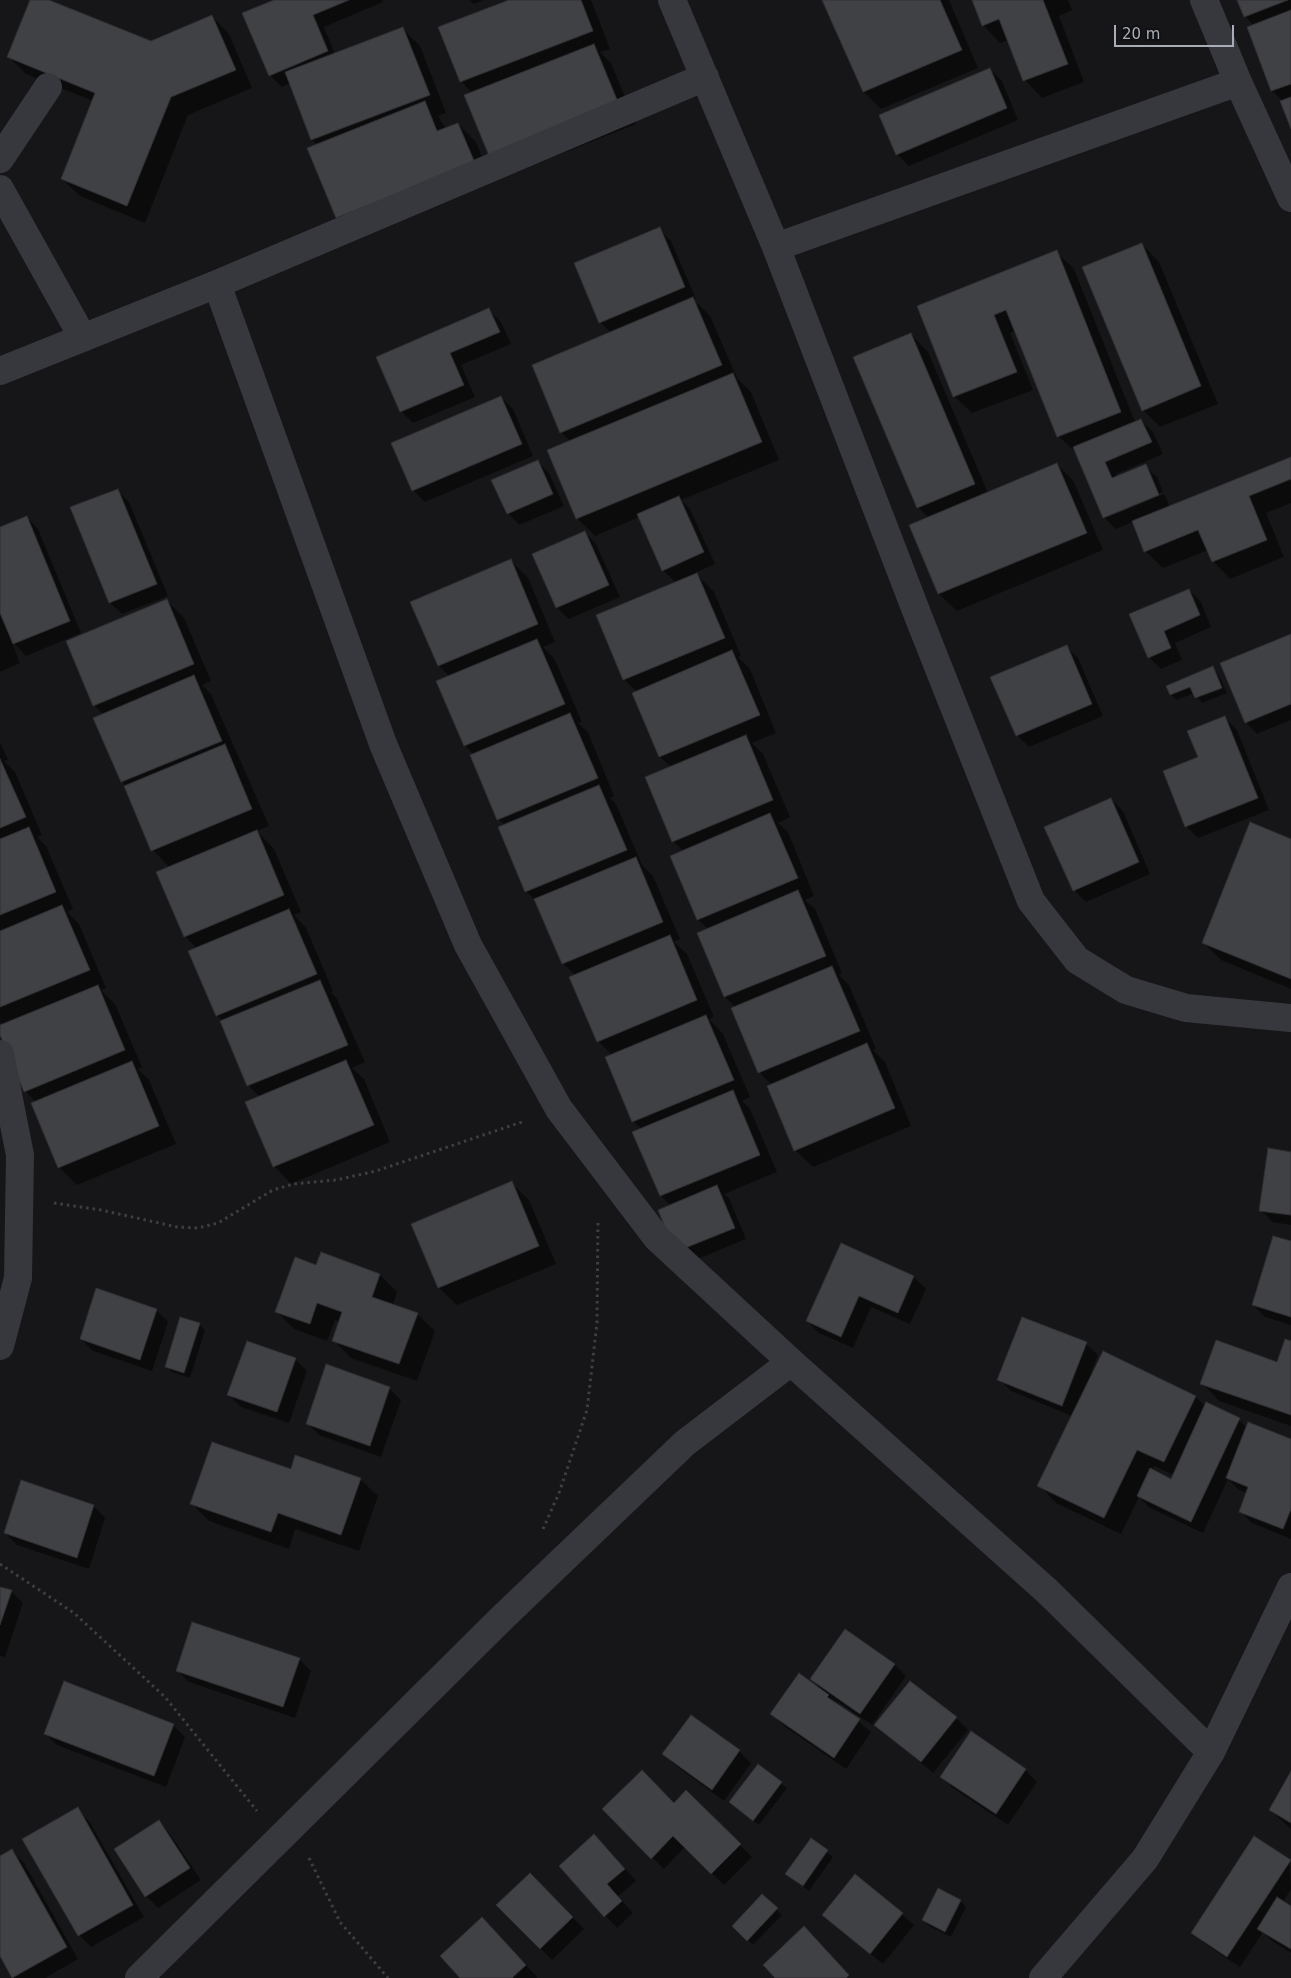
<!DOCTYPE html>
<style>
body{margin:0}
#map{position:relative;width:1291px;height:1978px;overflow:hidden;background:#161618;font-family:"DejaVu Sans",sans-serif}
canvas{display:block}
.scale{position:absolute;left:1114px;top:25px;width:120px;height:22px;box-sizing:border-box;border:2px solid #a8adb8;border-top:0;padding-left:6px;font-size:15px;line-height:18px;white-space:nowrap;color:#a8adb8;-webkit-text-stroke:4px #111113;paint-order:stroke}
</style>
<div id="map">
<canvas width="1291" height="1978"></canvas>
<div class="scale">20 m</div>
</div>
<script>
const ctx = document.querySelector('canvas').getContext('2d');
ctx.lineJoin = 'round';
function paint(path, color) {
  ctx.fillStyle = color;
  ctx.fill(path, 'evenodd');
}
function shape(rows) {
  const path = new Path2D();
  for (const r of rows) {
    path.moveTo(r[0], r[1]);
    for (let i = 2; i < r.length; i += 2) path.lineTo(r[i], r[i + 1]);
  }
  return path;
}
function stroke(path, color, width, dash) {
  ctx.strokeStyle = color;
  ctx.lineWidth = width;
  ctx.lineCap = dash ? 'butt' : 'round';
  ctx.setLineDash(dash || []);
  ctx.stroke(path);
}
paint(shape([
 [31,0,46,0,151,42,212,16,229,34,252,88,188,115,145,223,80,196,62,179,93,101,26,74,9,57],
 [277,0,382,0,383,2,324,27,335,54,402,28,420,46,446,113,438,116,446,129,458,124,476,142,491,180,354,235,337,217,318,145,312,140,290,83,282,87,270,75],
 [470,0,484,0,474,4],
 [513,0,591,0,610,49,600,52,611,63,636,124,508,175,472,93,461,81],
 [824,0,949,0,978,68,881,109,864,92],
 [973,0,1068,0,1072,10,1059,16,1084,82,1042,98,1025,80,1009,40,1000,43,983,25],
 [1238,0,1291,0,1291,125,1283,101,1272,91,1248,28,1254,26,1245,16],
 [990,69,1002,81,1018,120,909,166,897,154],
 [659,229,671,241,696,299,694,300,710,316,737,378,751,392,779,460,681,500,690,509,715,564,695,573,714,592,741,656,738,657,750,669,776,733,752,743,763,754,790,817,778,823,788,832,814,896,805,900,815,909,842,973,839,975,849,985,876,1049,873,1050,885,1062,911,1126,813,1167,795,1150,772,1085,759,1072,733,1009,736,1008,725,997,698,933,708,929,698,920,671,856,683,851,673,841,671,767,660,757,633,693,637,692,624,679,598,616,676,583,663,570,639,517,595,536,577,518,571,442,561,432,611,333,600,322],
 [1142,244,1159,262,1218,404,1160,427,1143,410],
 [1056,252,1074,269,1135,422,1141,420,1153,432,1163,454,1116,474,1117,477,1145,466,1157,477,1163,492,1108,514,1108,517,1164,494,1170,507,1291,458,1291,503,1266,513,1284,557,1230,579,1213,561,1208,550,1163,568,1145,551,1133,522,1116,529,1104,517,1077,453,1058,436,1016,331,1010,333,1033,390,972,413,954,396,918,307],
 [489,310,501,322,511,344,461,365,475,397,413,423,401,411,378,358],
 [911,334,928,352,988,493,1057,464,1074,482,1103,550,957,611,939,594,911,525,929,518,918,507],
 [501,397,513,409,533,456,425,502,413,490],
 [537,461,549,473,564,506,519,525,508,513],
 [117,490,129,502,168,596,122,614,110,603,72,508],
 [27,517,38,529,81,633,26,656,11,640,20,663,0,672,0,528],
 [585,532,596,544,620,597,569,619,557,608,533,555],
 [511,561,528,578,555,642,543,647,554,658,582,722,578,723,588,732,614,796,610,798,616,804,642,865,653,876,680,939,674,942,687,954,714,1017,709,1019,723,1034,750,1097,742,1101,750,1109,777,1172,724,1194,729,1198,746,1239,688,1263,671,1206,661,1196,642,1129,633,1121,612,1055,598,1041,576,976,563,963,537,902,526,891,505,825,498,819,474,755,465,745,450,677,439,666,412,602],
 [1189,590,1201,602,1211,627,1175,643,1182,660,1161,669,1149,657,1131,615],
 [166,600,184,618,211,681,202,685,211,694,269,826,257,831,274,849,301,912,294,915,306,928,333,991,331,992,337,999,365,1062,352,1068,364,1079,390,1142,291,1184,274,1166,260,1097,248,1085,223,1021,217,1015,197,949,185,936,170,868,153,850,95,718,104,715,94,705],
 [1291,636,1291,720,1257,734,1246,722],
 [1066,646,1078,658,1103,716,1029,747,1017,735],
 [1213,668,1218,674,1227,693,1202,703,1194,693,1177,700,1171,695,1168,687],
 [1225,718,1237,730,1269,810,1198,838,1186,826,1200,757],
 [0,742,8,760,4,761,15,772,42,835,37,837,46,846,73,909,67,912,79,924,106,988,101,990,115,1004,142,1067,138,1069,149,1080,176,1144,77,1185,60,1168,32,1104,36,1102,25,1091,0,1031,0,1027,3,1025,0,1022],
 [1111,799,1123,811,1150,874,1086,902,1074,890],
 [1291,840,1291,989,1221,960,1204,943],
 [1291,1153,1291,1225,1272,1222,1261,1210],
 [511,1183,529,1200,556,1264,457,1305,439,1288,412,1224],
 [1291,1242,1291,1325,1265,1317,1253,1305],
 [841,1245,914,1277,926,1289,910,1324,871,1307,853,1348,819,1333,807,1321],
 [317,1266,380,1275,397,1292,393,1305,417,1314,435,1331,417,1381,351,1358,334,1341,340,1322,335,1320,327,1341,294,1329,276,1311],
 [156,1310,168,1322,152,1371,93,1351,81,1339],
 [199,1324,205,1330,190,1378,172,1372,166,1366],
 [1291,1342,1291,1426,1219,1401,1202,1383,1278,1364],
 [1086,1344,1098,1355,1091,1373,1196,1397,1206,1407,1239,1420,1247,1428,1291,1441,1291,1539,1252,1523,1240,1511,1248,1493,1239,1490,1228,1479,1203,1533,1150,1508,1139,1497,1121,1534,1056,1503,1039,1485,1072,1416,1011,1391,999,1379],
 [1154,1466,1174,1475,1172,1480,1152,1471],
 [295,1359,307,1371,289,1423,241,1407,229,1395],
 [389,1388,401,1400,381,1457,319,1435,307,1423],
 [292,1470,360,1479,378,1496,359,1551,295,1529,289,1549,209,1521,192,1504],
 [94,1506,105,1518,89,1569,17,1545,5,1533],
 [0,1588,11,1591,23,1603,5,1657,0,1656],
 [299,1659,311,1671,295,1718,189,1682,177,1670],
 [894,1664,906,1676,872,1725,829,1696,871,1732,846,1769,784,1726,772,1714,822,1691,812,1679],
 [691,1717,739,1751,751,1763,724,1801,676,1766,664,1754],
 [956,1718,968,1730,933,1773,876,1725],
 [173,1725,185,1737,166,1787,57,1745,45,1734],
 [971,1733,1025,1770,1037,1782,1008,1825,953,1788,942,1777],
 [1291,1773,1291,1829,1270,1810],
 [781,1783,787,1788,759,1825,737,1808],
 [686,1792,752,1857,724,1885,685,1847,664,1869,604,1809,674,1805],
 [77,1809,89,1821,144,1917,91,1947,79,1935,24,1839],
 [159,1822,170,1834,201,1880,158,1908,146,1896,116,1849],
 [811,1840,833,1857,809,1891,787,1874],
 [606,1847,636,1881,618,1896,633,1913,617,1928,560,1866],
 [12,1851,24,1863,78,1959,45,1978,14,1978,0,1954,0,1858],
 [1290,1861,1291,1889,1283,1902,1291,1907,1291,1953,1271,1940,1263,1932,1240,1967,1205,1944,1193,1932],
 [530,1874,584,1929,552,1960,498,1905],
 [939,1890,961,1901,966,1907,951,1937,929,1926,923,1920],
 [762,1896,782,1915,753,1945,734,1926],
 [902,1914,914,1925,883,1964,823,1915],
 [494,1931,537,1977,536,1978,462,1978]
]), '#0007');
const building = shape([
 [30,0,49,0,151,41,212,15,236,70,171,97,127,206,61,179,95,93,7,57,30,0],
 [274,0,349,0,313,15,328,51,269,76,242,13,274,0],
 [509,0,581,0,593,31,460,82,438,27,509,0],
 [822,0,940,0,962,50,863,92,822,0],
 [972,0,1043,0,1068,64,1023,81,999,19,982,26,972,0],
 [1237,0,1288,0,1244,17,1237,0],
 [1291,10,1291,84,1271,91,1247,27,1291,10],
 [403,27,430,95,311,140,285,72,403,27],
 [594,44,620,107,490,158,464,95,594,44],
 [990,68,1007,108,896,155,879,115,990,68],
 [1291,97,1291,129,1280,101,1291,97],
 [425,101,437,131,458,123,475,163,336,218,307,148,425,101],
 [660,227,685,287,599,323,574,263,660,227],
 [1142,243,1201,386,1142,411,1082,267,1142,243],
 [1057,250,1121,412,1057,437,1006,310,994,315,1017,372,953,397,917,306,1057,250],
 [693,297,722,365,560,433,532,365,693,297],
 [489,308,500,332,450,353,464,385,400,412,376,357,489,308],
 [911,333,975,484,917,508,853,357,911,333],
 [733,373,762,442,576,519,547,450,733,373],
 [501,396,522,444,412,491,391,443,501,396],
 [1141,419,1152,442,1105,462,1112,478,1146,464,1159,495,1103,518,1073,447,1141,419],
 [1291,457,1291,479,1249,496,1267,540,1212,562,1198,530,1144,552,1132,521,1291,457],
 [538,460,553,494,507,514,491,480,538,460],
 [1057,463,1087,533,938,594,909,525,1057,463],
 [118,489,157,584,109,603,70,507,118,489],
 [679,496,704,552,662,571,637,514,679,496],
 [27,516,70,621,13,644,0,613,0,527,27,516],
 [585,531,609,585,556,608,532,554,585,531],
 [511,559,538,624,438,666,410,602,511,559],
 [697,573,725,638,623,680,596,615,697,573],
 [1189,589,1200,615,1164,631,1171,648,1148,658,1129,614,1189,589],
 [167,599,194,664,93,706,66,641,167,599],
 [1291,634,1291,704,1245,723,1220,663,1291,634],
 [537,639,565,704,464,746,436,681,537,639],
 [1067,645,1092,704,1016,736,990,677,1067,645],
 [732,650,760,715,659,757,632,693,732,650],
 [1213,666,1222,688,1195,698,1190,687,1170,695,1166,686,1213,666],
 [194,675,222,741,121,782,93,718,194,675],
 [570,713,598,778,497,820,470,755,570,713],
 [1225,716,1258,798,1185,827,1163,771,1198,757,1187,731,1225,716],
 [746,735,773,800,672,842,645,777,746,735],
 [225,744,252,809,151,851,124,786,225,744],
 [0,759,26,817,0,828,0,759],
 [599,785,627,850,525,892,498,827,599,785],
 [1111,798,1139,862,1073,891,1044,827,1111,798],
 [770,813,798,878,697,920,670,856,770,813],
 [1250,822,1291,839,1291,979,1202,943,1250,822],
 [29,827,56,892,0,915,0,839,29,827],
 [257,830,284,895,184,937,156,872,257,830],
 [636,857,663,922,562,964,534,899,636,857],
 [798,890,826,956,724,997,697,933,798,890],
 [62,905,90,970,0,1007,0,931,62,905],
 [289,909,317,974,216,1016,188,951,289,909],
 [670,935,697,1000,597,1042,569,977,670,935],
 [832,966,860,1031,758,1073,731,1008,832,966],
 [320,980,348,1045,247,1086,220,1021,320,980],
 [98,985,125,1050,24,1092,0,1035,0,1025,98,985],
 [706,1015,734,1080,632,1122,605,1057,706,1015],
 [867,1043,895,1108,794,1151,767,1086,867,1043],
 [346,1060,374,1125,273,1167,245,1102,346,1060],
 [132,1061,159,1126,58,1168,31,1103,132,1061],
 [733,1090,760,1155,660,1196,632,1132,733,1090],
 [1268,1148,1291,1152,1291,1215,1259,1211,1268,1148],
 [512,1181,539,1246,438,1288,411,1224,512,1181],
 [717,1185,735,1228,675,1252,658,1210,717,1185],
 [1273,1236,1291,1241,1291,1317,1252,1305,1273,1236],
 [841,1243,914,1276,898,1313,859,1296,841,1337,806,1321,841,1243],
 [321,1252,380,1274,372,1297,418,1313,399,1364,332,1341,342,1312,317,1303,310,1324,275,1312,295,1257,316,1265,321,1252],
 [96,1288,157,1309,140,1360,80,1339,96,1288],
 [180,1317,200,1323,184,1373,165,1367,180,1317],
 [1022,1317,1087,1342,1062,1406,997,1380,1022,1317],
 [1285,1339,1291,1341,1291,1415,1200,1384,1216,1340,1277,1362,1285,1339],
 [247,1341,296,1358,277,1412,227,1395,247,1341],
 [1103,1351,1196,1396,1164,1462,1137,1450,1104,1518,1037,1486,1103,1351],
 [326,1364,390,1387,370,1446,306,1424,326,1364],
 [1206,1402,1240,1418,1191,1522,1137,1496,1150,1468,1171,1479,1206,1402],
 [1248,1422,1291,1439,1291,1509,1283,1529,1239,1512,1248,1487,1226,1478,1248,1422],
 [212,1442,291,1469,295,1455,361,1478,341,1535,278,1513,271,1532,190,1504,212,1442],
 [21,1480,94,1505,77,1558,4,1533,21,1480],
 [0,1587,12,1590,0,1625,0,1587],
 [192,1622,300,1658,283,1707,176,1671,192,1622],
 [845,1629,895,1664,860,1714,810,1679,845,1629],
 [799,1673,829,1695,827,1697,860,1719,834,1758,770,1714,799,1673],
 [64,1681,174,1724,154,1776,44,1734,64,1681],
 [910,1681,957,1717,921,1762,874,1725,910,1681],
 [691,1715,740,1750,712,1790,662,1754,691,1715],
 [971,1731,1026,1769,996,1814,940,1777,971,1731],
 [758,1764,782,1782,753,1821,729,1802,758,1764],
 [642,1770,674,1803,686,1790,741,1844,711,1874,673,1836,651,1859,602,1809,642,1770],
 [1291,1771,1291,1823,1269,1810,1291,1771],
 [78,1807,133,1905,78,1936,22,1839,78,1807],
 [159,1820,190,1868,145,1897,114,1849,159,1820],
 [594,1834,625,1869,607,1884,622,1901,604,1917,559,1866,594,1834],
 [1254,1836,1291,1860,1227,1957,1191,1933,1254,1836],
 [811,1838,828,1850,803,1886,785,1874,811,1838],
 [12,1849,67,1947,12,1978,0,1956,0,1856,12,1849],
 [530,1873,573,1917,540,1949,496,1905,530,1873],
 [855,1874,903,1913,870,1954,822,1915,855,1874],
 [938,1888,961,1900,945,1932,922,1920,938,1888],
 [762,1894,778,1908,747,1941,732,1926,762,1894],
 [1277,1897,1291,1906,1291,1949,1257,1929,1277,1897],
 [482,1917,526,1965,512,1978,460,1978,440,1956,482,1917],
 [804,1926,849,1975,846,1978,775,1978,763,1965,804,1926]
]);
paint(building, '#404145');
stroke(building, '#303034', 1);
stroke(shape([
 [54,1203,101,1210,177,1227,198,1228,218,1223,273,1190,293,1184,336,1180,376,1171,525,1121],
 [543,1529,559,1493,587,1410,597,1323,598,1219],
 [0,1564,74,1613,165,1697,257,1811],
 [309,1858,340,1922,388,1978]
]), '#3d3f44', 3, [2.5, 4]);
stroke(shape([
 [672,0,776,247,920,621,1031,901,1077,960,1126,990,1186,1008,1291,1018],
 [1204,0,1238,82,1291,198],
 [0,159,48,87],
 [0,189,83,338],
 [776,247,1238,82],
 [217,284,383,744,468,945,559,1109,657,1238,791,1362,1047,1591,1211,1752],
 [0,371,217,284,705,77],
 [0,1054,20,1155,18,1278,0,1346],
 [139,1978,502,1618,685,1443,791,1362],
 [1043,1978,1145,1859,1211,1752,1291,1587]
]), '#37383d', 28);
</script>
